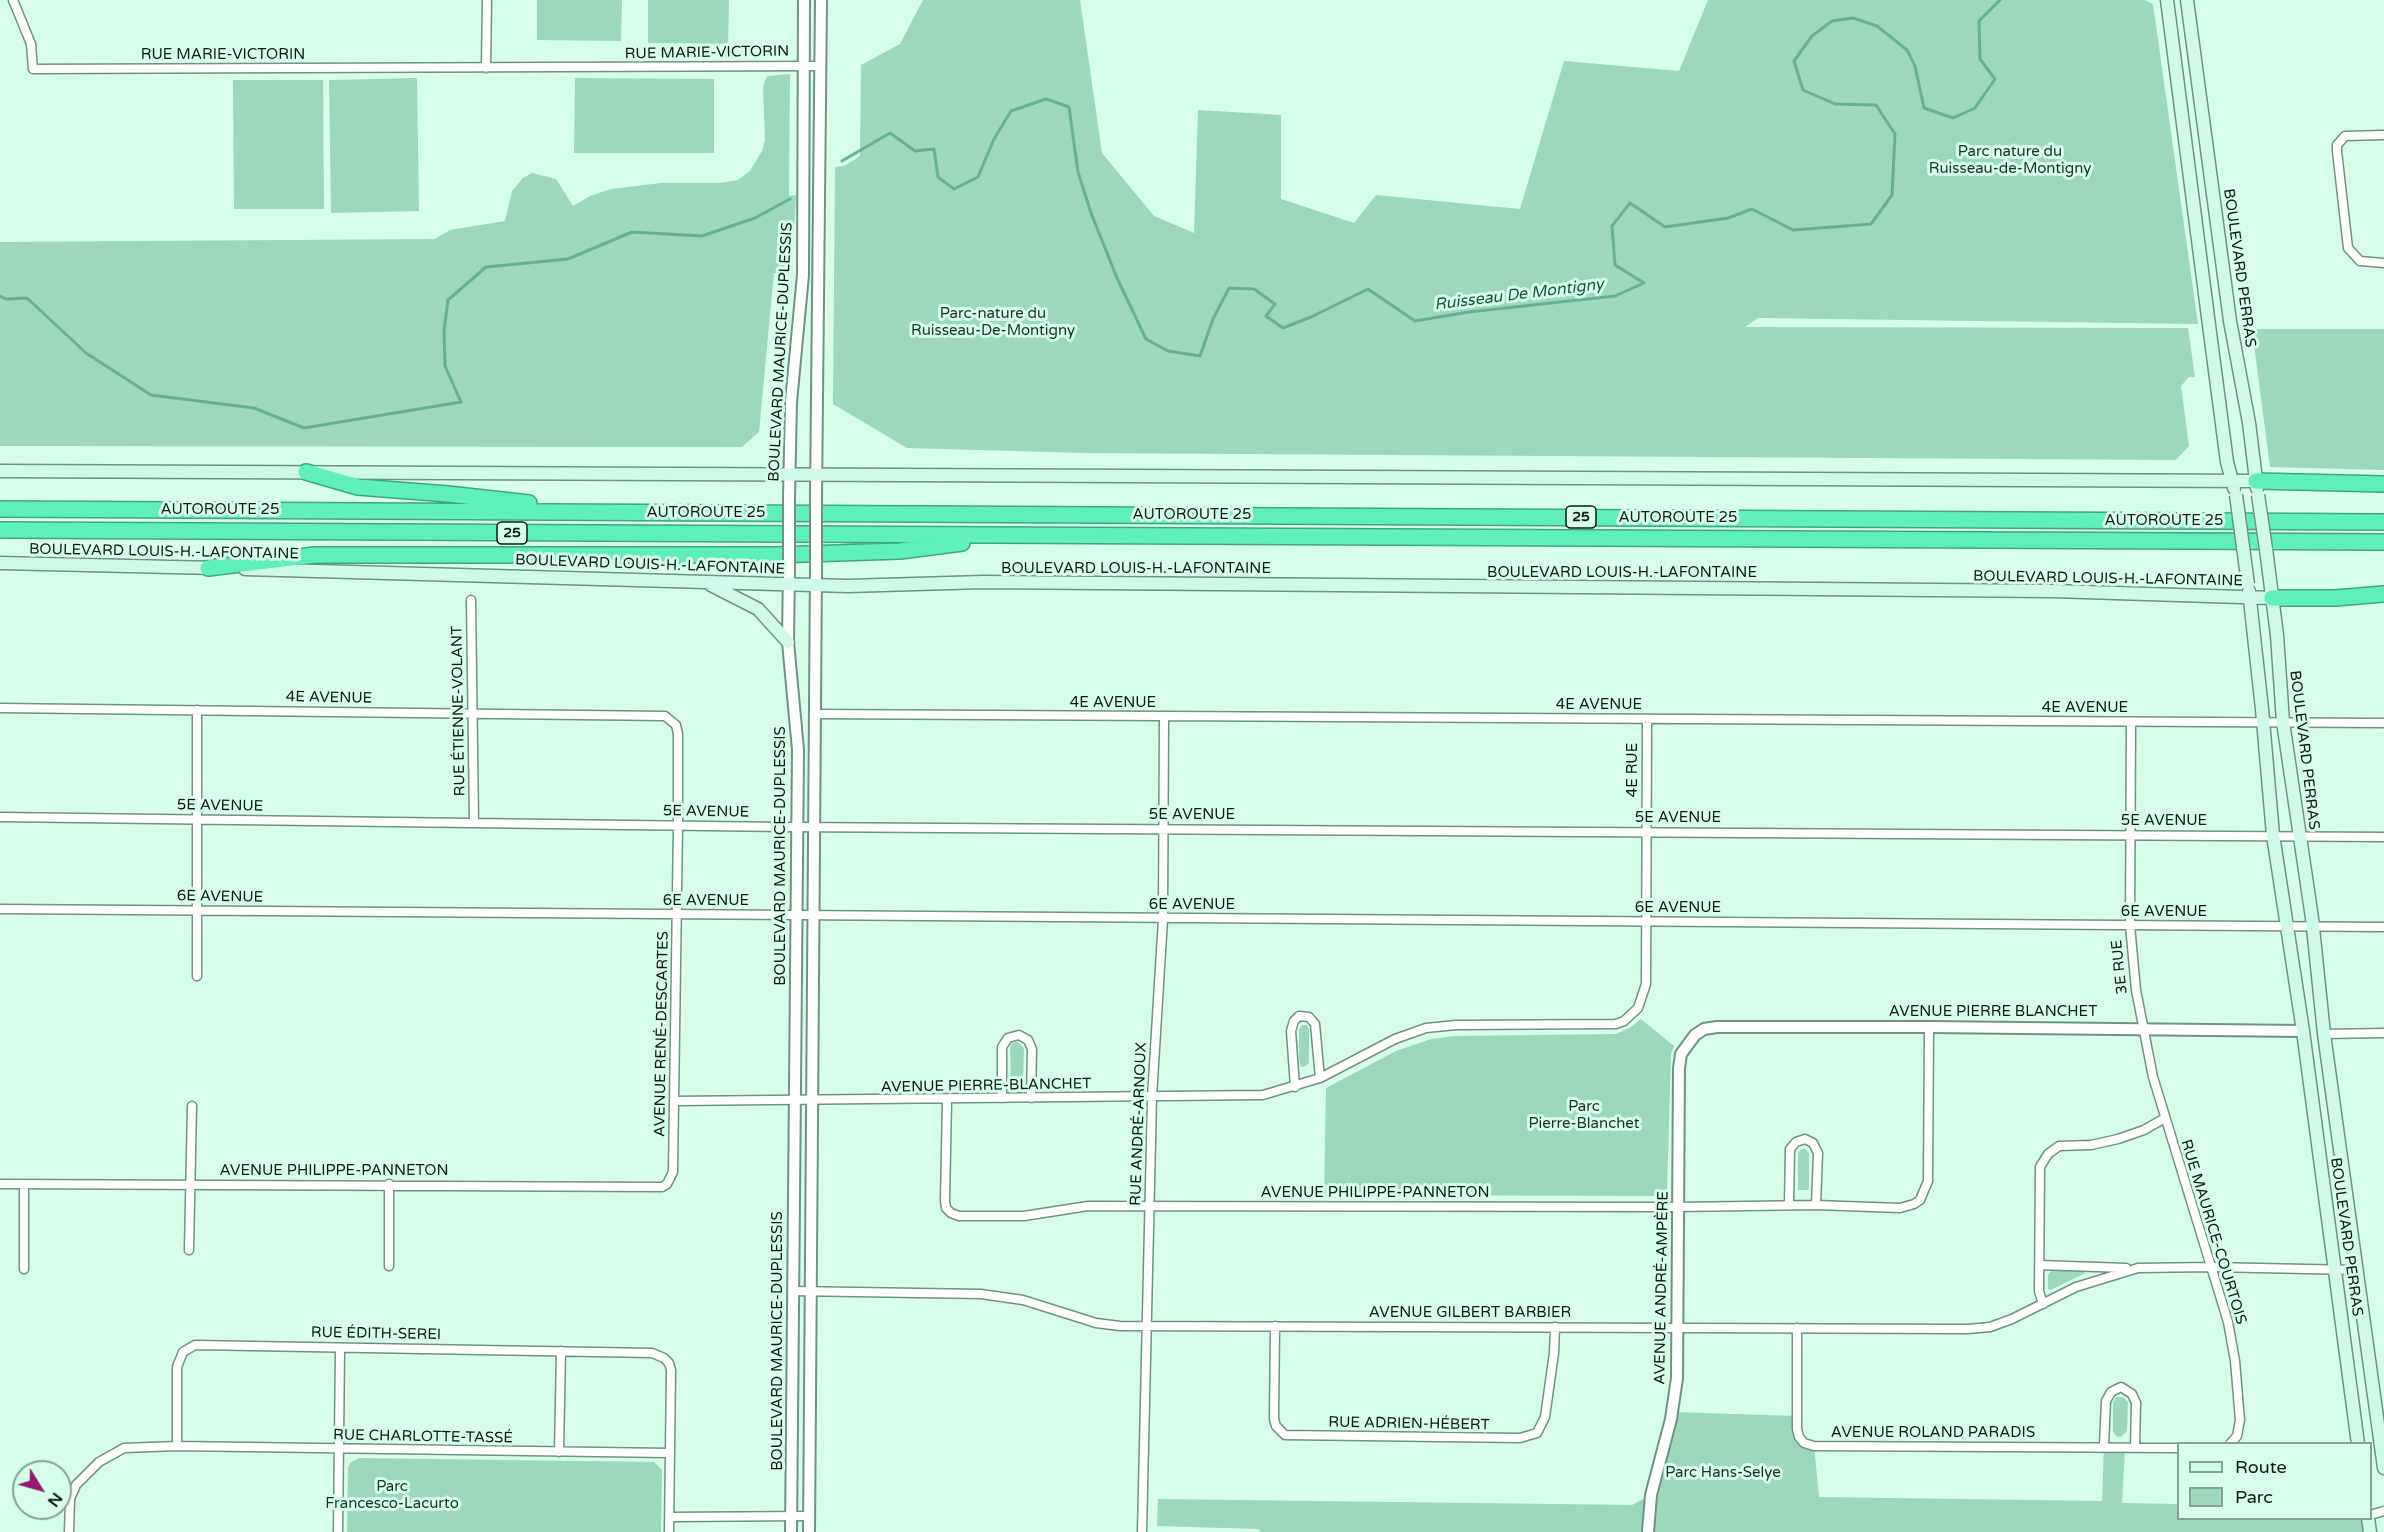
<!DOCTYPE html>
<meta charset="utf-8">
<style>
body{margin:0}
#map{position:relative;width:2384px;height:1532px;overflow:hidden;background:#d6feeb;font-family:"Varela Round",sans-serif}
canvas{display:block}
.legend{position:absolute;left:2177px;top:1442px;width:195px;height:78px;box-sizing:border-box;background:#d6feeb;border:2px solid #85a395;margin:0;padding:8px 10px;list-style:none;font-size:18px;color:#0c1a14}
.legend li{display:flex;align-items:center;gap:12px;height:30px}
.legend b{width:30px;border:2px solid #85a395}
.north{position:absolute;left:12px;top:1460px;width:60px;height:60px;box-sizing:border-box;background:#d6feeb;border:2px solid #85a395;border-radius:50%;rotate:127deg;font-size:16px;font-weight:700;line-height:24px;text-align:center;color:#0c1a14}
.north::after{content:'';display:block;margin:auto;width:21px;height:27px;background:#991a71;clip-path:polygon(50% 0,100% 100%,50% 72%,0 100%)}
</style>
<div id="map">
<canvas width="2384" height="1532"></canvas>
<ul class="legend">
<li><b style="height:8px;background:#cffaea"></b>Route</li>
<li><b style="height:16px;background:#9bd8bc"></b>Parc</li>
</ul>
<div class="north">N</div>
</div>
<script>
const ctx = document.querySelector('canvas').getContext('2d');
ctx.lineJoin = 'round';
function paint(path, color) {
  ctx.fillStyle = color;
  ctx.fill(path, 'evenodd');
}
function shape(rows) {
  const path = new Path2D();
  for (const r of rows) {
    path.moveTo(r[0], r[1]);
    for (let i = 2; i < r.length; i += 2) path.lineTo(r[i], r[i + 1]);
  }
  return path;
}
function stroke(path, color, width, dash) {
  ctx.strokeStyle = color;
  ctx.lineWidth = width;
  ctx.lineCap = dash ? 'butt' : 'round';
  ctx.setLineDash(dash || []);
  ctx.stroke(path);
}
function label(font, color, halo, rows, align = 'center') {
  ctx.font = font + ' "Varela Round",sans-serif';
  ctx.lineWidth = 6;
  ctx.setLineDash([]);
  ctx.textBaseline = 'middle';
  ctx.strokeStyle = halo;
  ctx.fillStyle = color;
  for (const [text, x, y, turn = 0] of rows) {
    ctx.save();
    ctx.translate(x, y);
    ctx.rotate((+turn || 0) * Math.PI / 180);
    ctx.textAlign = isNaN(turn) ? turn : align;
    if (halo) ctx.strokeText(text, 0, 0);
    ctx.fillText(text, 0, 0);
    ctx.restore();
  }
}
paint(shape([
 [537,0,622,0,621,41,537,40],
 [648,0,729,0,728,44,648,43],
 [923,0,1080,0,1102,153,1154,216,1194,233,1198,110,1281,115,1281,199,1354,223,1376,195,1520,209,1564,61,1679,71,1708,0,2145,0,2153,4,2198,324,1758,318,1745,327,2188,328,2195,377,2189,377,2181,386,2189,446,2176,460,1086,453,907,448,833,404,835,167,844,166,860,156,861,65,900,44],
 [790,74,789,196,796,195,793,248,789,249,788,273,774,273,759,432,742,447,0,446,0,242,435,239,450,230,505,221,512,191,523,178,532,173,556,179,573,206,590,196,611,189,661,183,720,183,738,180,750,171,762,151,765,140,763,88,765,80,768,76],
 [417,78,419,211,331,213,329,80],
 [575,78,714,79,714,153,574,153],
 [233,80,323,80,324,209,234,209],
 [2252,329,2384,329,2384,470,2270,467],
 [1641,1019,1674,1046,1671,1054,1667,1192,1664,1196,1324,1195,1326,1088,1396,1051,1431,1039,1454,1036,1616,1034,1631,1027],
 [1302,1025,1307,1025,1309,1030,1309,1063,1304,1067,1300,1066,1299,1060,1299,1029],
 [1018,1042,1024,1048,1023,1079,1022,1082,1011,1082,1010,1047,1012,1043],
 [1804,1148,1809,1153,1809,1188,1808,1190,1798,1190,1798,1152],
 [2051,1271,2084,1271,2085,1273,2051,1290,2048,1289,2048,1275],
 [2116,1397,2123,1397,2128,1402,2127,1431,2121,1437,2116,1436,2113,1431,2113,1403],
 [1672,1412,1796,1416,1799,1437,1814,1446,1819,1497,2102,1501,2104,1446,2125,1448,2122,1503,2178,1504,2178,1518,2368,1519,2370,1532,1260,1532,1259,1529,1157,1526,1158,1499,1632,1505,1651,1495],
 [359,1458,654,1462,662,1470,661,1532,347,1532,348,1468,350,1463]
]), '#9bd8bc');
stroke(shape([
 [842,161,890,133,915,151,934,149,938,177,954,189,978,177,994,139,1011,111,1046,99,1069,107,1078,172,1091,213,1117,278,1146,339,1168,351,1200,356,1213,319,1229,288,1254,289,1275,304,1266,316,1283,328,1311,317,1368,289,1415,321,1469,312,1615,296,1644,283,1615,265,1612,226,1630,203,1665,227,1728,218,1752,209,1793,230,1871,224,1892,195,1895,134,1876,105,1835,104,1803,90,1794,61,1812,36,1832,21,1853,18,1877,26,1907,50,1915,66,1924,108,1953,118,1975,108,1995,79,1980,59,1979,21,2000,0],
 [0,296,6,299,27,298,86,353,151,395,254,408,304,428,316,426,461,402,445,366,444,331,448,300,486,267,568,259,632,232,702,236,755,218,790,199]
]), '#65b291', 3);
const minor = shape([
 [13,0,31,44,33,69,820,66],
 [486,68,487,0],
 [2384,135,2345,136,2337,145,2337,151,2348,248,2360,261,2384,263],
 [471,600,474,822],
 [0,708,665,716,676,725,678,734,678,825,673,1172,667,1184,662,1187,0,1184],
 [197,710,197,976],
 [814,714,2384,723],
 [2131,722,2130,925,2136,990,2153,1077,2228,1322,2235,1361,2240,1420,2237,1436,2230,1444],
 [0,817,786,827,2384,837],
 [0,909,2384,927],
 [2324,1034,2384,1033],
 [1295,1087,1291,1031,1294,1021,1299,1016,1309,1017,1315,1024,1320,1078],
 [1002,1098,1002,1047,1008,1038,1019,1035,1028,1040,1032,1049,1031,1098],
 [947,1100,945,1201,946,1208,951,1213,959,1216,1024,1216,1088,1206,1678,1207,1816,1205,1900,1208,1914,1204,1920,1200,1928,1181,1929,1027],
 [675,1101,1263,1095,1320,1078,1395,1039,1426,1028,1456,1025,1616,1024,1624,1021,1638,1008,1646,984,1647,719],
 [24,1184,24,1269],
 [389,1184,389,1266],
 [1789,1205,1790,1149,1796,1142,1805,1139,1813,1143,1818,1153,1816,1205],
 [189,1250,192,1106],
 [2039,1265,2126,1268],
 [793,1291,981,1294,1023,1300,1096,1323,1120,1326,1968,1329,1990,1327,2012,1319,2076,1287,2138,1268,2210,1267,2355,1270],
 [2043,1304,2039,1291,2040,1167,2048,1154,2059,1146,2091,1145,2118,1139,2144,1130,2165,1118],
 [1275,1326,1274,1419,1276,1426,1285,1435,1520,1438,1537,1433,1545,1417,1554,1353,1555,1327],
 [1797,1328,1797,1429,1799,1437,1804,1443,1814,1446,2178,1448],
 [177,1446,177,1367,183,1352,195,1345,652,1353,664,1358,669,1363,671,1370,669,1532],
 [2104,1446,2106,1401,2111,1392,2121,1387,2132,1394,2136,1403,2135,1448],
 [559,1452,561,1351],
 [2370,1515,2384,1511],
 [670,1517,808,1516],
 [69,1532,70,1499,76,1485,99,1462,124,1448,177,1446,669,1453],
 [338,1532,340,1348],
 [1142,1532,1152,1097,1163,919,1164,716]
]);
const tertiary = shape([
 [789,497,791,402,803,275,804,0],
 [816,497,821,0],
 [789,568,788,642,798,750,791,1532],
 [809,1532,816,568],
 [1648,1532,1651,1495,1671,1419,1677,1378,1679,1068,1681,1054,1695,1035,1704,1029,1717,1027,1929,1027,2303,1031]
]);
const secondary = shape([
 [2167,0,2209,325,2227,462,2234,488],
 [2187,0,2230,321,2249,423,2257,488],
 [0,471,2256,481],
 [2266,549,2277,635,2283,722,2312,918,2324,1034,2384,1468],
 [0,563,216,568],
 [245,569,848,586,983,582,2053,591,2272,598],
 [711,585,758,609,788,642],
 [2249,591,2262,709,2273,835,2303,1031,2358,1444],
 [2368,1518,2370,1532]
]);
const motorway = shape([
 [306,472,358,487,448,494,529,503],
 [2256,481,2384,484],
 [0,509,2384,522],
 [0,530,2384,542],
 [208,568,315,555,775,555,900,551,962,543],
 [2272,598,2335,598,2384,594]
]);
stroke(minor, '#6e9382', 11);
stroke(tertiary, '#6e9382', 14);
stroke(secondary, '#6e9382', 15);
stroke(motorway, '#42a57f', 18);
stroke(minor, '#fff', 8);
stroke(tertiary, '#fff', 10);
stroke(secondary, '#cffaea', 12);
stroke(motorway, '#5ff0b9', 15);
const tertiaryBridge = shape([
 [789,568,789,497],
 [816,568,816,497]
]);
const secondaryBridge = shape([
 [2236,495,2248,584],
 [2258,495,2266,549]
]);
stroke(tertiaryBridge, '#6e9382', 14, []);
stroke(secondaryBridge, '#6e9382', 15, []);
stroke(tertiaryBridge, '#fff', 10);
stroke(secondaryBridge, '#cffaea', 12);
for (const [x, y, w] of [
 [1581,517,30],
 [512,533,30]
]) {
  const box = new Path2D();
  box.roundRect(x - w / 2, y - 11, w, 22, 4.5);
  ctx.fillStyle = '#d6feeb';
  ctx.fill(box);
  stroke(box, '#0c1a14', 1.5);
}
label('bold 14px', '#0c1a14', null, [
 ["25",1581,517],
 ["25",512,533]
]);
label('15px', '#0c1a14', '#d6feeb', [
 ["RUE MARIE-VICTORIN",707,53,-1],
 ["RUE MARIE-VICTORIN",223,55],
 ["BOULEVARD PERRAS",2239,268,82],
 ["BOULEVARD MAURICE-DUPLESSIS",781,352,-87],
 ["AUTOROUTE 25",220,510],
 ["AUTOROUTE 25",706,513],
 ["AUTOROUTE 25",1192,515],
 ["AUTOROUTE 25",1678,518],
 ["AUTOROUTE 25",2164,521],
 ["BOULEVARD LOUIS-H.-LAFONTAINE",164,552,1],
 ["BOULEVARD LOUIS-H.-LAFONTAINE",650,565,2],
 ["BOULEVARD LOUIS-H.-LAFONTAINE",1136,569],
 ["BOULEVARD LOUIS-H.-LAFONTAINE",1622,573],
 ["BOULEVARD LOUIS-H.-LAFONTAINE",2108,579,1],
 ["4E AVENUE",329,698,1],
 ["4E AVENUE",1113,703],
 ["4E AVENUE",1599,705],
 ["4E AVENUE",2085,708],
 ["RUE ÉTIENNE-VOLANT",459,711,-91],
 ["BOULEVARD PERRAS",2304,750,83],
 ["4E RUE",1633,770,-90],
 ["5E AVENUE",220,806,1],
 ["5E AVENUE",706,812,1],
 ["5E AVENUE",1192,815],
 ["5E AVENUE",1678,818],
 ["5E AVENUE",2164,821],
 ["BOULEVARD MAURICE-DUPLESSIS",781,856,-90],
 ["6E AVENUE",220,897,1],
 ["6E AVENUE",706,901],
 ["6E AVENUE",1192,905],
 ["6E AVENUE",1678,908],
 ["6E AVENUE",2164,912],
 ["3E RUE",2120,967,-96],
 ["AVENUE PIERRE BLANCHET",1993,1012],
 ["AVENUE RENÉ-DESCARTES",662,1034,-89],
 ["AVENUE PIERRE-BLANCHET",986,1086,-1],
 ["RUE ANDRÉ-ARNOUX",1139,1124,-88],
 ["AVENUE PHILIPPE-PANNETON",334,1171],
 ["AVENUE PHILIPPE-PANNETON",1375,1193],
 ["RUE MAURICE-COURTOIS",2213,1232,73],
 ["BOULEVARD PERRAS",2346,1237,82],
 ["AVENUE ANDRÉ-AMPÈRE",1662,1288,-89],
 ["AVENUE GILBERT BARBIER",1470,1313],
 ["RUE ÉDITH-SEREI",376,1334,1],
 ["BOULEVARD MAURICE-DUPLESSIS",778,1341,-90],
 ["RUE ADRIEN-HÉBERT",1409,1424,1],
 ["AVENUE ROLAND PARADIS",1933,1433],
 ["RUE CHARLOTTE-TASSÉ",423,1437,1]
]);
label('15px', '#123628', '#d6feeb', [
 ["Parc nature du",2010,152],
 ["Ruisseau-de-Montigny",2010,169],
 ["Parc-nature du",993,314],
 ["Ruisseau-De-Montigny",993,331],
 ["Parc",1584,1107],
 ["Pierre-Blanchet",1584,1124],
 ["Parc Hans-Selye",1723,1473],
 ["Parc",392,1487],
 ["Francesco-Lacurto",392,1504]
]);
label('italic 16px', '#19563f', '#d6feeb', [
 ["Ruisseau De Montigny",1519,295,-7]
]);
</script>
